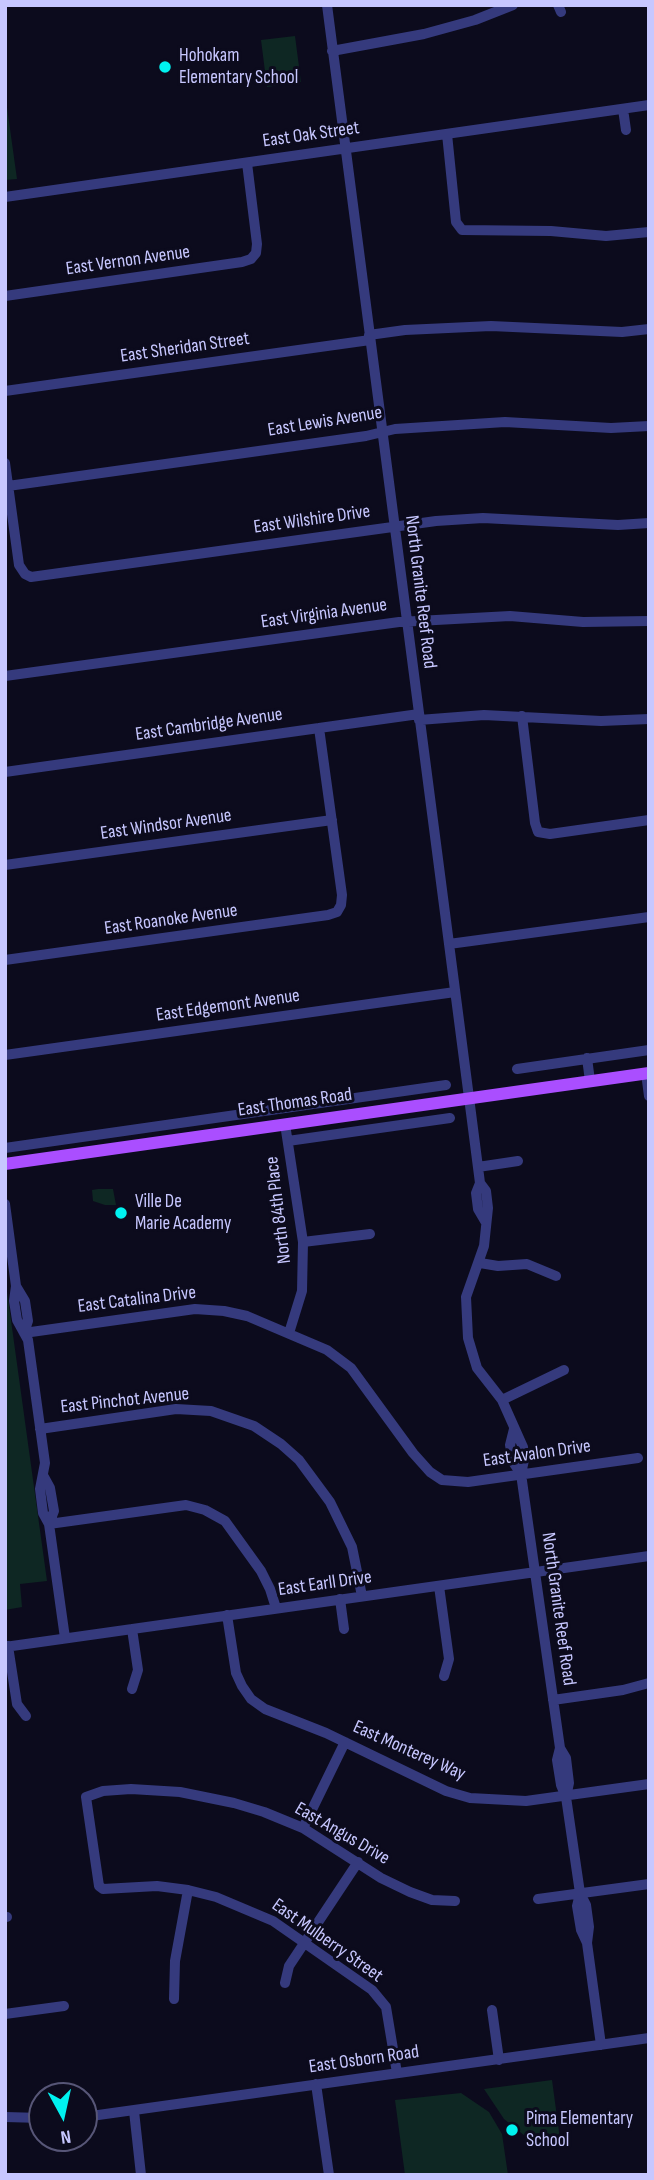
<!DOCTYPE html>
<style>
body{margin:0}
#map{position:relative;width:654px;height:2180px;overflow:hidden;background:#0c0b1d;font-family:"Sofia Sans Condensed",sans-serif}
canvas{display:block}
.frame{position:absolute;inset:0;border:7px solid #c7c7ff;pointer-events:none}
.north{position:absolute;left:28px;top:2082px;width:70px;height:70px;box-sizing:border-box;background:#0c0b1d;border:2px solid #575677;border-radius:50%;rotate:172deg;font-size:19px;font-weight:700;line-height:28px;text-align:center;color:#c7c7ff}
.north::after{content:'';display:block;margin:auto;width:24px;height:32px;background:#00f2f0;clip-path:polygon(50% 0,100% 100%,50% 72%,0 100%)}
</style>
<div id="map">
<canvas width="654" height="2180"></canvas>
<div class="frame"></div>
<div class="north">N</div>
</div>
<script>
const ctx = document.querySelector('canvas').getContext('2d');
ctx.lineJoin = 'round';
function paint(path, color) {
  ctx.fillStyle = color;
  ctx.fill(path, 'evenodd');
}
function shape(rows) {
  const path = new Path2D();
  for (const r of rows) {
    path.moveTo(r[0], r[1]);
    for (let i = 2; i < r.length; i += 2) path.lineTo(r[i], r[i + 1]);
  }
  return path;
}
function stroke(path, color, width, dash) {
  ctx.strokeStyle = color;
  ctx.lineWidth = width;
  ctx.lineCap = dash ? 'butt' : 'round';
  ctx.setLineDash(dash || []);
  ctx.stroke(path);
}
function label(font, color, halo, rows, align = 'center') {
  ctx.font = font + ' "Sofia Sans Condensed",sans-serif';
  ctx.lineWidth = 6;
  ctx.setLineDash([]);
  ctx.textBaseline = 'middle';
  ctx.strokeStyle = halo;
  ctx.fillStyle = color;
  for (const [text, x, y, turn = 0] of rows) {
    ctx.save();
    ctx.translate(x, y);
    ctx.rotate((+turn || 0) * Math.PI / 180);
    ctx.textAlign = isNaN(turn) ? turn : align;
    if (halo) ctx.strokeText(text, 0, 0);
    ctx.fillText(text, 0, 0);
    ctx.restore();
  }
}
paint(shape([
 [295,36,301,82,267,87,261,40],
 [5,93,17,179,5,180],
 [98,1189,113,1189,116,1205,105,1205,93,1201,92,1190],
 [5,1277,47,1581,20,1584,22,1607,5,1610],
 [552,2080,560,2139,525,2136,504,2119,484,2089],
 [461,2093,489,2112,502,2134,508,2175,405,2175,395,2100]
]), '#0e2723');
stroke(shape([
 [327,5,471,1113,480,1183,486,1191,488,1208,484,1246,466,1297,468,1338,477,1368,502,1400,523,1447,524,1460,521,1474,560,1748,557,1760,561,1785,566,1797],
 [558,5,561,12],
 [332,51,424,34,475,20,513,5],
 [623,109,626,130],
 [447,134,456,222,462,230,551,231,606,236,649,232],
 [5,197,649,105],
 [5,296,242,262,251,259,256,253,257,244,247,163],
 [369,335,405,330,491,326,622,332,649,329],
 [5,391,370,340],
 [5,463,19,565,25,574,31,577,436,521,483,518,618,525,649,523],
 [8,486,366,436,395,429,505,422,611,428,649,426],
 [5,676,399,622,510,616,583,622,649,621],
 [522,716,535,823,538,832,550,834,649,820],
 [419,720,484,715,601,721,649,719],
 [5,772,419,714],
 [5,865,332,820],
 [449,944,649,917],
 [5,960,328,915,337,912,341,905,342,895,319,728],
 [5,1055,455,992],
 [587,1058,590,1081],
 [517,1069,649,1050],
 [646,1073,649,1096],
 [285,1124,303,1242,302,1291,289,1333],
 [288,1141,450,1118],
 [5,1148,446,1085],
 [478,1167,518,1161],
 [480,1183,476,1193,478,1209,485,1221],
 [5,1204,16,1286,14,1301,17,1320,28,1340,45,1463,40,1489,43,1513,49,1524,65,1638],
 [303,1242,370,1234],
 [480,1263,498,1266,527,1264,556,1276],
 [16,1286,25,1301,28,1321,24,1333],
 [24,1333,195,1309,224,1311,247,1316,327,1350,351,1368,413,1453,430,1472,442,1480,468,1482,638,1458],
 [502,1400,564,1370],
 [40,1429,176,1409,211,1411,254,1426,281,1444,299,1460,330,1502,352,1547,362,1596],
 [514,1429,510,1445,513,1462,521,1474],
 [44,1477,50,1488,54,1511,49,1524],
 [49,1524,186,1505,205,1510,225,1521,261,1571,270,1589,276,1608],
 [439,1586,449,1659,444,1676],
 [340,1599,344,1629],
 [227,1615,236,1673,242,1686,251,1699,265,1709,326,1733,446,1791,470,1798,526,1801,649,1784],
 [8,1646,17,1704,26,1716],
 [5,1647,649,1556],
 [132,1689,138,1670,132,1629],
 [553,1700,623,1690,649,1683],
 [560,1748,566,1758,569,1783,566,1797,580,1893,586,1905,589,1927,587,1943,601,2045],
 [303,1828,345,1742],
 [580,1894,577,1906,581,1930,587,1943],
 [538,1899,649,1884],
 [5,1917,7,1917],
 [285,1983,289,1966,358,1862],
 [174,1999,175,1961,188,1890],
 [492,2010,499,2060],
 [5,2014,64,2006],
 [397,2073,386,2007,372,1990,273,1921,216,1897,188,1890,157,1886,103,1889,99,1886,86,1797,103,1791,131,1789,180,1792,234,1803,264,1812,303,1828,381,1878,410,1892,432,1900,455,1901],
 [316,2084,329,2175],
 [134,2111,141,2175],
 [5,2117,42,2118],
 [84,2117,649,2038]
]), '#353a7d', 10);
stroke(shape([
 [5,1164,649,1073]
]), '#aa4eff', 12);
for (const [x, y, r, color] of [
 [165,67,7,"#00f2f0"],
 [121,1213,7,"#00f2f0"],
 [512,2130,7,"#00f2f0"]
]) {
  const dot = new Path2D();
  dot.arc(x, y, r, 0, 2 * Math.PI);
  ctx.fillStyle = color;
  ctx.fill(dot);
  stroke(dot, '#0c0b1d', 2.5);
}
label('19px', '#c7c7ff', '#0c0b1d', [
 ["Hohokam",179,56],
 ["Elementary School",179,78],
 ["Ville De",135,1202],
 ["Marie Academy",135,1224],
 ["Pima Elementary",526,2119],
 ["School",526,2141]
], 'left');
label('19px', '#c7c7ff', '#0c0b1d', [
 ["East Oak Street",311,135,-8],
 ["East Vernon Avenue",128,261,-8],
 ["East Sheridan Street",185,348,-8],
 ["East Lewis Avenue",325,422,-9],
 ["East Wilshire Drive",312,520,-8],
 ["North Granite Reef Road",420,592,83],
 ["East Virginia Avenue",324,614,-8],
 ["East Cambridge Avenue",209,725,-8],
 ["East Windsor Avenue",166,825,-8],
 ["East Roanoke Avenue",171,920,-8],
 ["East Edgemont Avenue",228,1006,-8],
 ["East Thomas Road",295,1103,-8],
 ["North 84th Place",279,1210,-97],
 ["East Catalina Drive",137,1300,-7],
 ["East Pinchot Avenue",125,1401,-6],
 ["East Avalon Drive",537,1454,-8],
 ["East Earll Drive",325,1584,-8],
 ["North Granite Reef Road",558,1609,82],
 ["East Monterey Way",409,1751,24],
 ["East Angus Drive",342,1834,30],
 ["East Mulberry Street",327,1941,35],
 ["East Osborn Road",364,2060,-8]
]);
</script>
